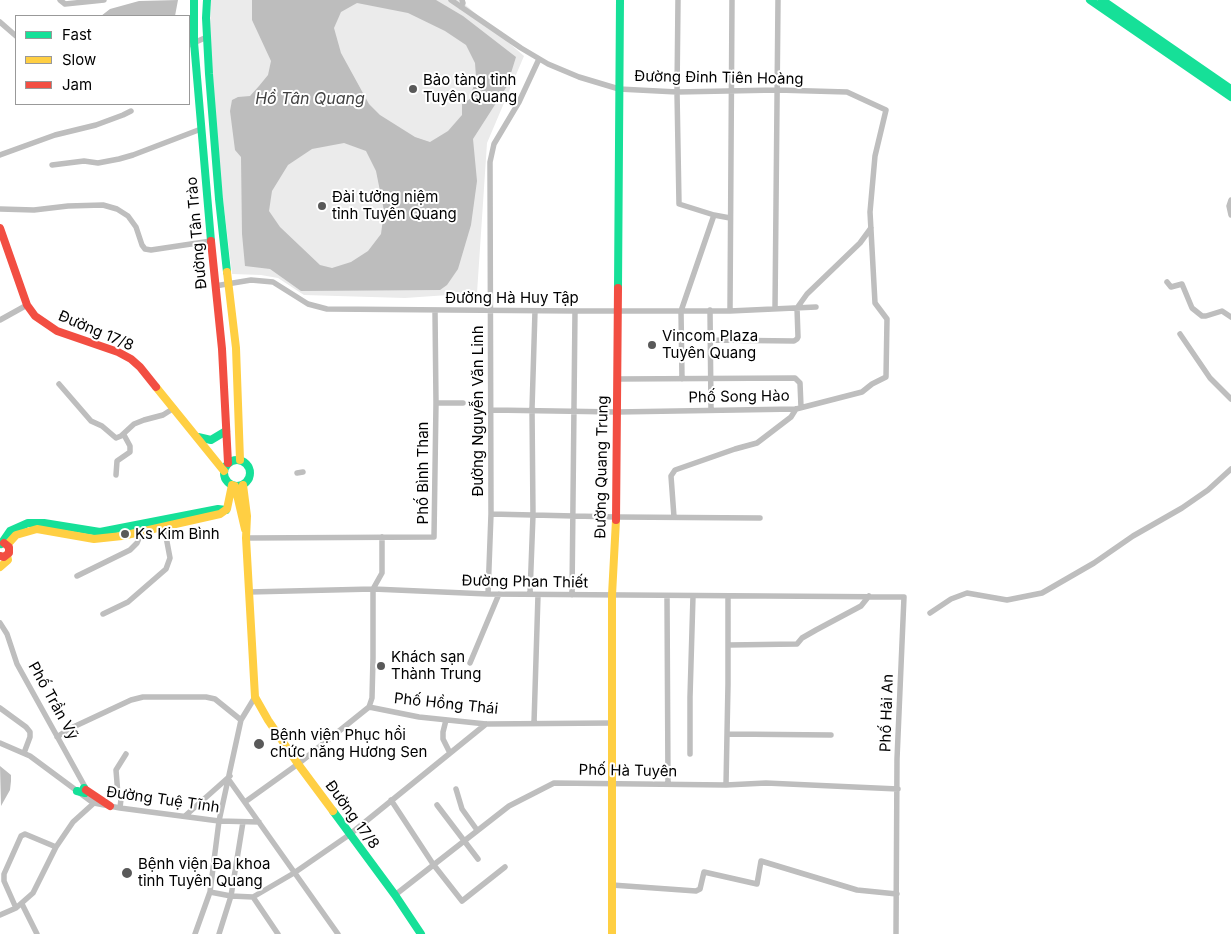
<!DOCTYPE html>
<meta charset="utf-8">
<style>
body{margin:0}
#map{position:relative;width:1231px;height:934px;overflow:hidden;background:#fff;font-family:Inter,sans-serif}
canvas{display:block}
.legend{position:absolute;left:15px;top:15px;width:175px;height:90px;box-sizing:border-box;background:#fff;border:1px solid #999;margin:0;padding:6px 9px;list-style:none;font-size:15px;color:#000}
.legend li{display:flex;align-items:center;gap:10px;height:25px}
.legend b{width:25px;border:1px solid #999}
</style>
<div id="map">
<canvas width="1231" height="934"></canvas>
<ul class="legend">
<li><b style="height:6px;background:#16e098"></b>Fast</li>
<li><b style="height:6px;background:#ffcf43"></b>Slow</li>
<li><b style="height:6px;background:#f24e42"></b>Jam</li>
</ul>
</div>
<script>
const ctx = document.querySelector('canvas').getContext('2d');
ctx.lineJoin = 'round';
function paint(path, color) {
  ctx.fillStyle = color;
  ctx.fill(path, 'evenodd');
}
function shape(rows) {
  const path = new Path2D();
  for (const r of rows) {
    if (r.length === 3) {
      path.moveTo(r[0] + r[2], r[1]);
      path.arc(r[0], r[1], r[2], 0, 2 * Math.PI);
      continue;
    }
    path.moveTo(r[0], r[1]);
    for (let i = 2; i < r.length; i += 2) path.lineTo(r[i], r[i + 1]);
  }
  return path;
}
function stroke(path, color, width, dash) {
  ctx.strokeStyle = color;
  ctx.lineWidth = width;
  ctx.lineCap = dash ? 'butt' : 'round';
  ctx.setLineDash(dash || []);
  ctx.stroke(path);
}
function label(font, color, halo, rows, align = 'center') {
  ctx.font = font + ' Inter,sans-serif';
  ctx.lineWidth = 4;
  ctx.setLineDash([]);
  ctx.textBaseline = 'middle';
  ctx.strokeStyle = halo;
  ctx.fillStyle = color;
  for (const [text, x, y, turn = 0] of rows) {
    ctx.save();
    ctx.translate(x, y);
    ctx.rotate((+turn || 0) * Math.PI / 180);
    ctx.textAlign = isNaN(turn) ? turn : align;
    if (halo) ctx.strokeText(text, 0, 0);
    ctx.fillText(text, 0, 0);
    ctx.restore();
  }
}
paint(shape([
 [211,0,460,0,524,56,487,143,477,293,405,298,304,295,278,278,261,275,232,274,208,74]
]), '#ebebeb');
paint(shape([
 [178,0,175,16,101,16,110,9,139,1],
 [252,0,436,0,463,16,516,57,507,86,473,139,477,181,471,225,458,269,447,285,440,290,301,291,270,269,245,266,242,234,241,157,235,150,230,111,232,100,238,97,250,96,259,86,268,75,271,61,252,20],
 [357,3,408,13,445,31,466,45,475,63,476,77,470,99,462,104,462,115,448,131,430,142,415,137,380,115,369,104,341,53,334,28,341,12],
 [344,143,366,151,376,171,384,211,381,234,368,251,351,262,332,268,320,265,280,227,269,211,272,191,288,165,312,149],
 [0,766,11,775,11,781,10,790,1,806]
]), '#bdbdbd');
stroke(shape([
 [60,0,65,4,104,0],
 [451,0,521,48,548,64,579,77,619,89,677,92,777,90,847,92,886,110,875,156,870,212,875,303,887,319,886,377,872,384,862,392,796,409,617,412,492,410],
 [678,0,677,92,679,204,714,215,730,218],
 [461,7,463,3,462,0],
 [0,22,16,36],
 [189,45,207,37],
 [0,155,55,135,96,125,123,115,131,111],
 [52,165,84,161,98,163,119,159,133,155,201,129],
 [1231,200,1229,206,1231,215],
 [0,209,34,210,68,206,103,205,117,209,128,216,136,227,142,245,145,249,151,250,211,241],
 [1167,282,1171,287,1182,284,1192,308,1202,316,1206,316,1222,311,1231,317],
 [215,286,251,280,273,282,308,304,327,309,575,311,730,311,816,307],
 [775,309,778,0],
 [710,310,711,410],
 [730,311,732,0],
 [0,320,27,305],
 [1180,334,1210,378,1231,399],
 [710,340,794,341,797,339,798,337,797,308,807,294,860,243,871,228],
 [617,379,795,378,800,383,801,407],
 [682,379,681,311,714,215],
 [59,384,91,421,102,426,116,438,121,436,134,424,144,420,163,415,174,408],
 [436,403,463,403],
 [297,473,303,472],
 [116,475,117,461,130,452,130,446,124,435],
 [491,514,616,517,760,518],
 [674,517,671,476,675,470,735,449,757,443,791,417,796,409],
 [246,538,434,537,436,403,435,311],
 [77,576,130,550,137,543,143,529],
 [249,592,373,589,488,594,904,597,897,759,896,934],
 [488,594,491,514,490,162,494,144,519,102,539,59],
 [530,594,533,515,532,409,535,311],
 [572,595,575,311],
 [667,596,668,784],
 [930,613,951,599,967,593,1007,600,1042,593,1094,563,1133,536,1182,508,1208,490,1231,469],
 [103,614,128,602,166,569,170,558,164,526],
 [0,623,7,634,17,664,94,803],
 [729,645,797,644,802,638,816,630,861,606,869,596],
 [470,663,499,594],
 [369,707,372,698,373,658,373,589,382,573,382,537],
 [0,708,26,727,30,732,30,737,24,753],
 [446,720,443,732,443,739,450,753],
 [534,723,538,595],
 [728,734,831,735],
 [57,737,69,729,131,700,143,697,206,697,215,699,241,720],
 [0,743,30,756,92,802],
 [690,754,690,697,693,596],
 [229,780,338,934],
 [726,785,728,684,728,596],
 [456,789,462,809,477,830],
 [391,800,433,864,462,901,505,867],
 [245,802,298,764,369,707,419,717,486,724,612,723],
 [437,805,478,859],
 [120,808,121,799,118,795,116,770,126,754],
 [185,816,230,776],
 [612,885,696,891,700,889,704,872,757,884,761,861,857,890,897,894],
 [210,892,231,896,253,897,294,873,349,835,486,724],
 [395,895,509,806,554,783,726,785,766,783,898,789],
 [253,897,278,934],
 [22,904,37,934],
 [16,908,4,881,4,874,21,836,25,834,56,847],
 [0,915,16,908,33,893,56,847,73,822,94,803,120,808,219,821,259,822],
 [195,934,210,892,219,821,241,720,255,697],
 [219,934,231,896,243,822]
]), '#bebebe', 5.5);
stroke(shape([
 [194,0,194,42,211,241],
 [207,0,206,18,209,74,219,199,227,272],
 [1090,0,1231,97],
 [1102,0,1231,89],
 [618,288,620,0],
 [198,437,211,440,226,431],
 [237,473,13],
 [1,544,10,531,28,523,44,523,100,532,218,509,226,510],
 [77,791,85,793,84,788],
 [333,811,395,895,421,934]
]), '#16e098', 8);
stroke(shape([
 [227,272,236,348,240,460],
 [156,387,224,471],
 [243,485,247,516,246,538,255,697,268,720,298,764,333,811],
 [235,486,245,529],
 [7,545,16,535,37,529,94,539,122,536,220,514,227,509,232,485],
 [0,567,8,560,7,555],
 [612,934,612,595,616,520]
]), '#ffcf43', 8);
stroke(shape([
 [0,228,27,305,35,316,57,331,118,352,131,359,140,367,156,387],
 [211,241,222,349,228,463],
 [616,520,618,288],
 [0,556,4,557,9,553,9,547,4,543],
 [86,790,110,806]
]), '#f24e42', 8);
for (const [x, y, r, color] of [
 [413,89,5,"#595959"],
 [322,206,5,"#595959"],
 [652,345,5,"#595959"],
 [125,534,5,"#595959"],
 [381,666,5,"#595959"],
 [259,744,6,"#595959"],
 [127,873,6,"#595959"]
]) {
  const dot = new Path2D();
  dot.arc(x, y, r, 0, 2 * Math.PI);
  ctx.fillStyle = color;
  ctx.fill(dot);
  stroke(dot, '#fff', 2);
}
label('15px', '#000', '#fff', [
 ["Đường Đinh Tiên Hoàng",719,78,1],
 ["Đường Tân Trào",197,233,-95],
 ["Đường Hà Huy Tập",512,298],
 ["Đường 17/8",96,331,23],
 ["Phố Song Hào",739,397,-1],
 ["Đường Nguyễn Văn Linh",478,411,-90],
 ["Đường Quang Trung",602,467,-89],
 ["Phố Bình Than",423,473,-90],
 ["Đường Phan Thiết",525,582,1],
 ["Phố Trần Vỹ",53,701,61],
 ["Phố Hồng Thái",446,704,6],
 ["Phố Hải An",887,713,-88],
 ["Phố Hà Tuyên",628,771,1],
 ["Đường Tuệ Tĩnh",163,800,8],
 ["Đường 17/8",352,815,54]
]);
label('15px', '#000', '#fff', [
 ["Bảo tàng tỉnh",423,80],
 ["Tuyên Quang",423,97],
 ["Đài tưởng niệm",332,197],
 ["tỉnh Tuyên Quang",332,214],
 ["Vincom Plaza",662,336],
 ["Tuyên Quang",662,353],
 ["Ks Kim Bình",135,534],
 ["Khách sạn",391,657],
 ["Thành Trung",391,674],
 ["Bệnh viện Phục hồi",270,735],
 ["chức năng Hương Sen",270,752],
 ["Bệnh viện Đa khoa",138,864],
 ["tỉnh Tuyên Quang",138,881]
], 'left');
label('italic 16px', '#424242', '#fff', [
 ["Hồ Tân Quang",310,99]
]);
</script>
